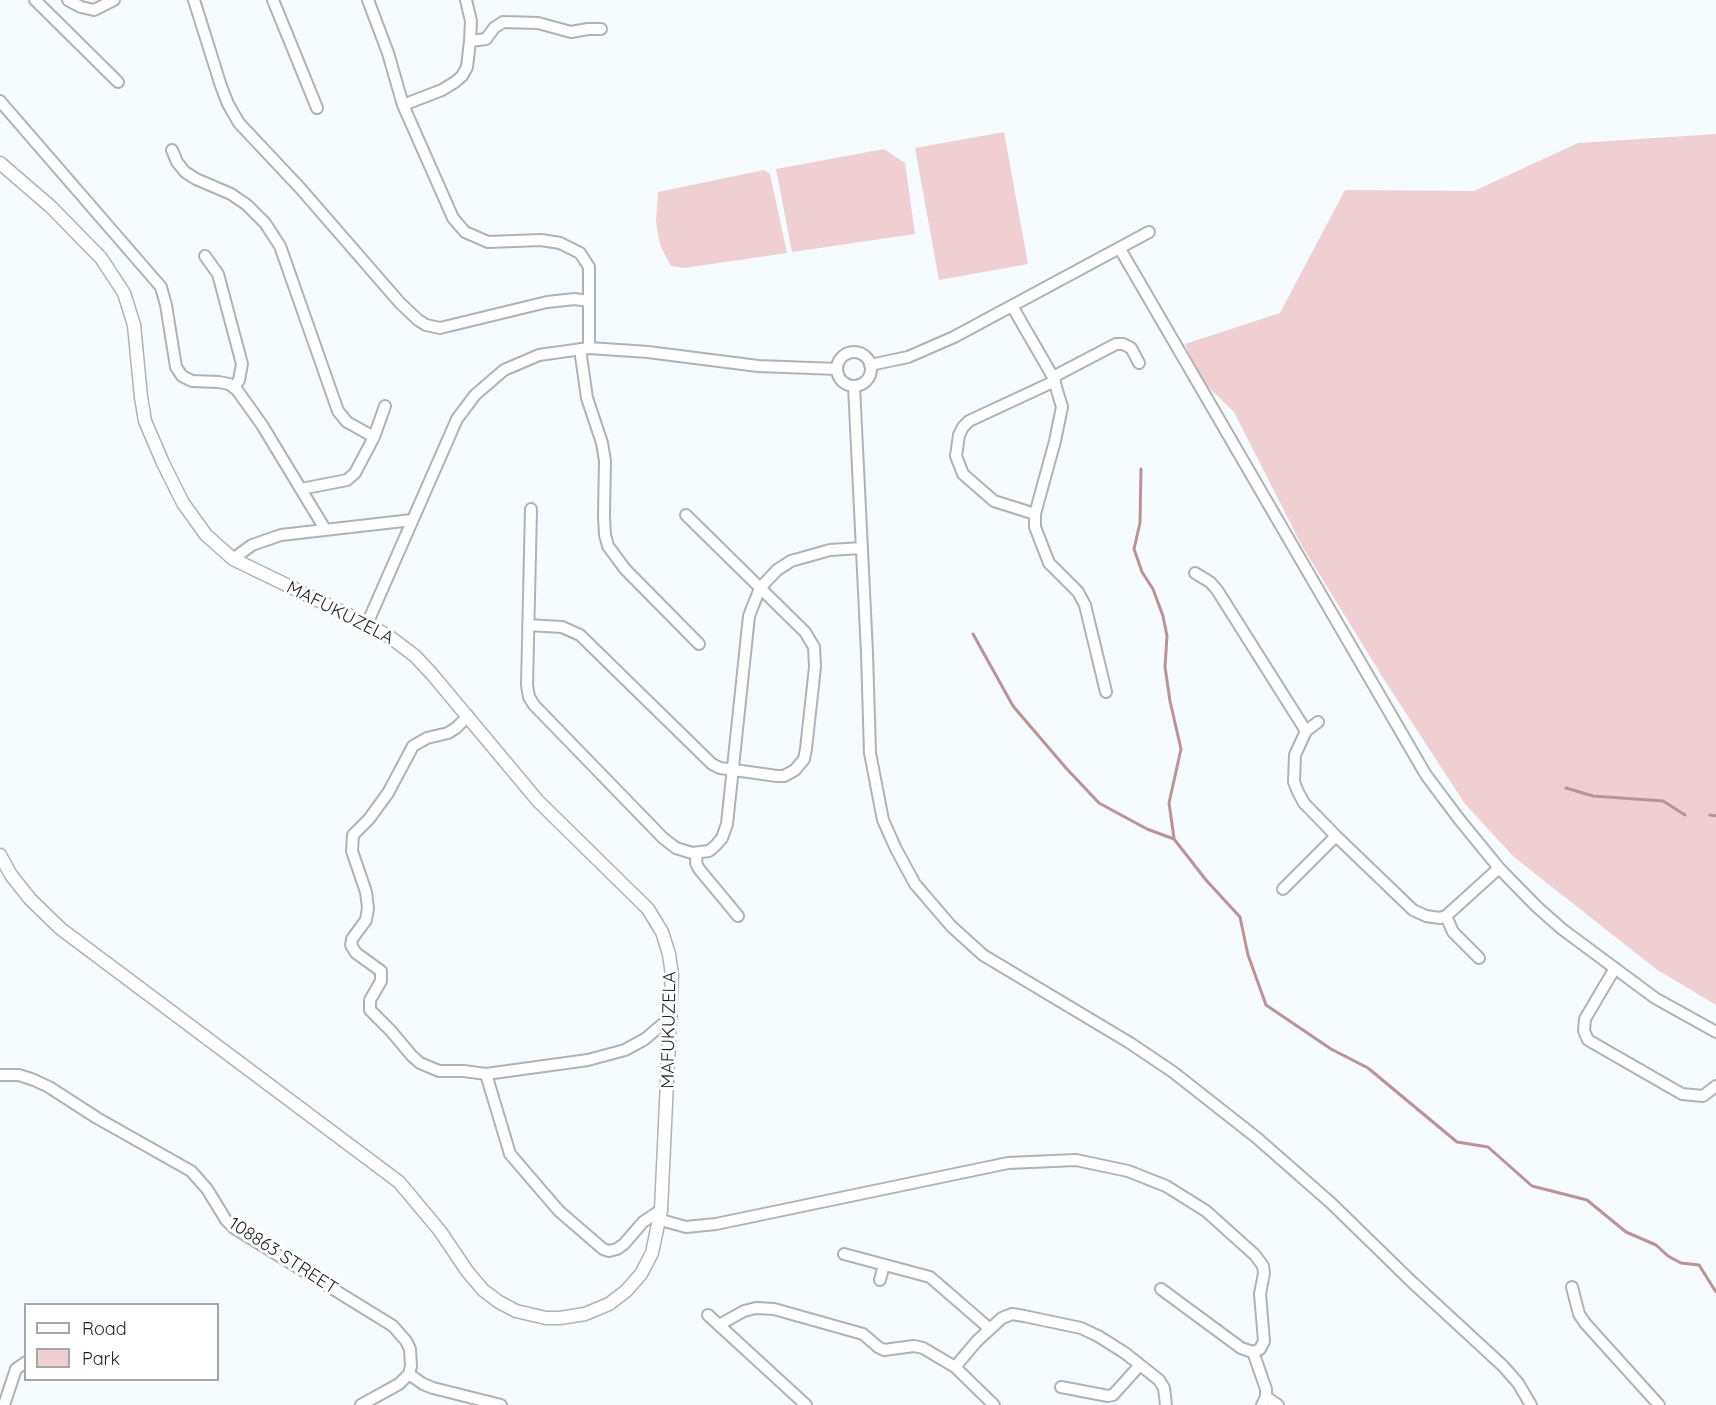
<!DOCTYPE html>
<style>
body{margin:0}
#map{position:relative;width:1716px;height:1405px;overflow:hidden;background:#f5fbff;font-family:Quicksand,sans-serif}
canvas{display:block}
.legend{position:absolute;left:24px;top:1303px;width:195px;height:78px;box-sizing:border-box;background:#fff;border:2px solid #a5a6a6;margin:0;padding:8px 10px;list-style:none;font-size:18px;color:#1e2021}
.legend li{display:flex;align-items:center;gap:12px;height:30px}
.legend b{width:30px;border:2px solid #a5a6a6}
</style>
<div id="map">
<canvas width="1716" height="1405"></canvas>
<ul class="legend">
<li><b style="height:8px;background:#fff"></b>Road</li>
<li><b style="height:16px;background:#efcfd1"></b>Park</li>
</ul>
</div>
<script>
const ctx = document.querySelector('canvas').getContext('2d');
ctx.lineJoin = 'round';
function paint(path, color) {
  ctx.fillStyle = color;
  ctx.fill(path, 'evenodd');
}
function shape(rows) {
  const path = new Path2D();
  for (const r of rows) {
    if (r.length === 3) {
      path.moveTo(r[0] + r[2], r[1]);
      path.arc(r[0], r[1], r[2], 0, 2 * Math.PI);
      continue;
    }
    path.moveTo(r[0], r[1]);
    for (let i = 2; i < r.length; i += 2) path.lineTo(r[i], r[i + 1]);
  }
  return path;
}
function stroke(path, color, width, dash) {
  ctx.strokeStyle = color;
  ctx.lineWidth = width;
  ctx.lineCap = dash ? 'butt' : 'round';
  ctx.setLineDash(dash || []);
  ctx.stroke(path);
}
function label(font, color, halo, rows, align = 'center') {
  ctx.font = font + ' Quicksand,sans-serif';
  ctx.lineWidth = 6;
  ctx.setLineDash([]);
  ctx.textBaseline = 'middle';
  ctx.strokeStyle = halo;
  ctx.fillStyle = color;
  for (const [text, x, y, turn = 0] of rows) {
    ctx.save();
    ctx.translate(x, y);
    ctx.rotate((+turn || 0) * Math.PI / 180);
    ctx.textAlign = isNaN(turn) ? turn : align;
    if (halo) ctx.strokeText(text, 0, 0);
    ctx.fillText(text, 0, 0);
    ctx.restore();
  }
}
paint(shape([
 [1004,132,1028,264,939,280,915,148],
 [1716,134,1716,1005,1656,969,1514,857,1465,804,1385,681,1302,546,1234,412,1200,379,1185,344,1280,313,1345,190,1474,191,1578,143],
 [884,149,905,163,915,234,792,252,776,169],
 [764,170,770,174,787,253,684,268,671,266,661,247,658,235,656,221,658,192]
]), '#efcfd1');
stroke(shape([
 [1141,469,1140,523,1134,549,1142,572,1153,589,1163,616,1167,636,1165,667,1170,701,1181,749,1169,803,1174,838],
 [973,634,1013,706,1066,768,1099,803,1147,829,1174,839,1206,880,1240,917,1248,955,1266,1005,1331,1049,1368,1068,1457,1142,1488,1147,1532,1186,1587,1200,1626,1232,1656,1245,1668,1256,1681,1263,1699,1265,1716,1292],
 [1566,788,1593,796,1663,801,1685,815],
 [1710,815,1716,816]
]), '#bb9396', 3);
const minor = shape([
 [35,0,118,82],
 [68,0,81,7,94,10,114,0],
 [194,0,221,86,228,104,239,123,301,189,400,303,418,320,426,325,440,328,547,302,575,299,588,301],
 [273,0,317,108],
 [368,0,388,53,403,105,453,218,465,232,488,242,541,240,560,243,580,253,589,267,589,348],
 [470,41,486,39,494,28,503,22,538,23,571,32,588,29,601,29],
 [0,101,161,287,166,305,176,367,182,376,192,381,219,382,229,384,237,390,262,425,325,529],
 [403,105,442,90,455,82,462,76,467,67,470,41,471,21,466,0],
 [172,150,177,162,185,172,196,179,231,194,247,205,265,223,280,246,338,411,347,422,374,437],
 [1120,249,1426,775,1459,819,1499,868,1536,906,1562,929,1655,998,1716,1032],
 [205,256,218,274,242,364,239,380,234,388],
 [1012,306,1053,377,1062,407,1055,441,1035,514,1035,527,1049,563,1078,592,1085,605,1106,692],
 [580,349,587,398,602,443,605,461,604,516,605,535,608,546,625,569,699,644],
 [854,369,17],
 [870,365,908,357,954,337,1149,232],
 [1053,377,1116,344,1123,344,1131,348,1139,363],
 [854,386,867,653,870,753,883,820,896,849,915,884,951,926,983,955,1130,1043,1173,1072,1257,1138,1331,1203,1412,1282,1503,1366,1518,1383,1531,1405],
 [301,489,347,480,355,473,374,437,385,406],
 [531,509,527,685,529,697,534,705,663,838,676,848,692,853,709,851,716,845,722,838,727,824,749,616,760,588,777,570,791,561,830,550,861,548],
 [1035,514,994,501,963,474,956,456,959,435,963,427,969,421,1055,381],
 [233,559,252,545,281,535,412,520],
 [1195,573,1210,582,1217,590,1306,731],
 [367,624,457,419,475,395,504,370,539,355,589,348,648,352,758,366,837,369],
 [528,625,562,627,580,635,712,764,720,768,777,776,784,776,795,770,804,759,806,749,815,667,814,647,805,632,686,515],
 [468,716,456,728,448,733,427,738,413,746,388,793,369,819,353,835,352,851,366,892,368,908,366,920,352,939,351,945,356,953,381,971,381,981,370,1000,370,1010,391,1031,412,1056,420,1063,439,1071,464,1071,486,1074],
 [1318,722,1306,731,1295,755,1294,782,1298,792,1304,803,1336,836,1413,910,1426,916,1440,918,1446,916,1499,868],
 [697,853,696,863,699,869,738,916],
 [1283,889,1336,836],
 [1446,916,1453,932,1479,958],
 [1615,968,1585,1019,1584,1031,1588,1040,1682,1094,1703,1096,1716,1086],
 [0,1075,19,1075,34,1080,49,1087,97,1118,191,1171,207,1189,226,1220,234,1228,393,1326,406,1341,410,1349,411,1366,409,1374,399,1384,361,1405],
 [661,1210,643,1222,624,1244,617,1249,609,1251,603,1249,559,1211,510,1154,486,1074,588,1060,625,1050,645,1039,671,1017],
 [661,1220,686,1227,716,1224,1008,1163,1076,1160,1128,1171,1166,1186,1206,1211,1255,1255,1263,1266,1264,1273,1260,1294,1264,1341,1260,1349,1253,1352,1241,1348,1161,1289],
 [844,1254,930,1277,990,1329],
 [880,1280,884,1265],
 [1572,1287,1579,1314,1585,1323,1659,1405],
 [708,1315,806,1405],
 [719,1325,744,1311,756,1308,774,1309,863,1334,878,1347,884,1350,914,1346,923,1348,955,1367,994,1405],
 [1253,1352,1266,1389,1266,1397,1262,1405],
 [955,1367,977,1341,1002,1318,1012,1314,1024,1316,1081,1328,1098,1336,1125,1353,1159,1380,1164,1388,1166,1405],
 [409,1374,423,1384,433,1388,501,1405],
 [1061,1387,1108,1396,1113,1395,1140,1365],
 [1266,1397,1278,1405],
 [4,1405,16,1369,26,1362]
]);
const major = shape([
 [0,163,51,207,101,258,124,293,134,325,141,397,145,421,163,463,183,503,206,535,233,559,367,624,390,637,415,656,431,673,538,801,648,909,662,932,669,954,672,975,661,1210,652,1253,641,1274,626,1291,609,1304,585,1314,560,1318,546,1318,516,1311,499,1302,483,1290,467,1271,440,1231,399,1182,61,929,30,899,11,875,0,855]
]);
stroke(minor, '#aeb3b7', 14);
stroke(major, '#aeb3b7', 15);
stroke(minor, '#fff', 10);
stroke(major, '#fff', 12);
label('18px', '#1e2021', '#fff', [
 ["MAFUKUZELA",340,613,27],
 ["MAFUKUZELA",669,1030,-89],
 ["108863 STREET",283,1256,33]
]);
</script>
